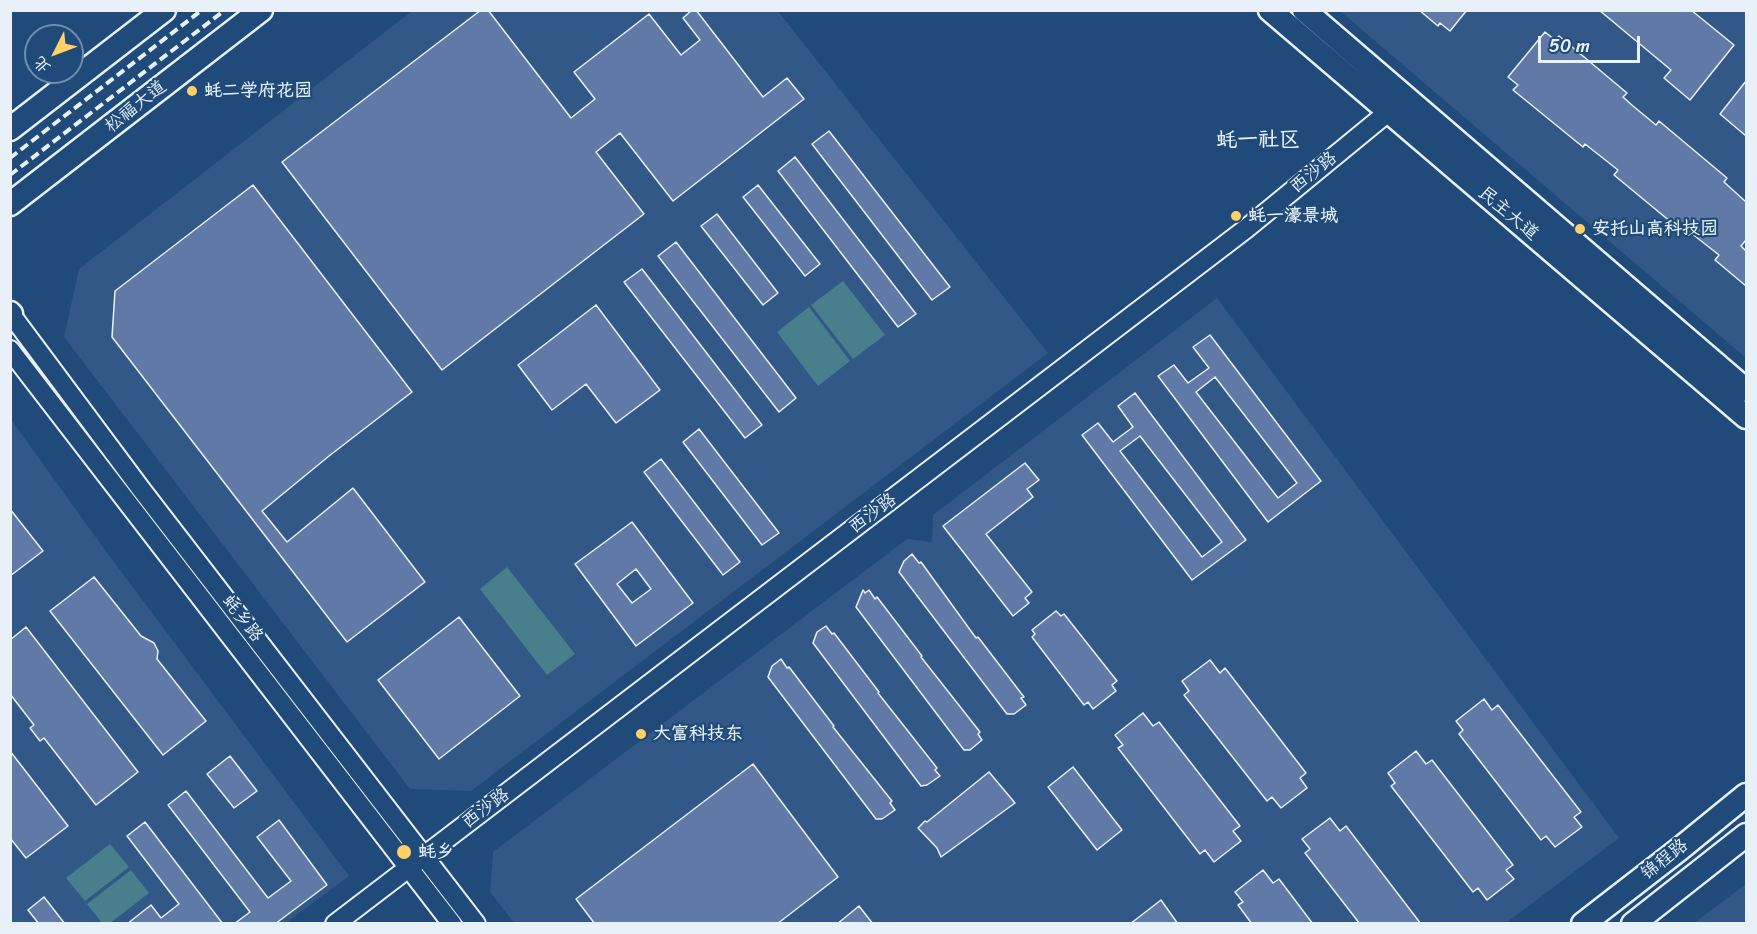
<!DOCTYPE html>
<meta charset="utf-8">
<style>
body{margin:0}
#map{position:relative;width:1757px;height:934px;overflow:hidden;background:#1f4a7a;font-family:Sriracha,"LXGW WenKai TC",sans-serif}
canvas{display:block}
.frame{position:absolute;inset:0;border:12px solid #e8f1f8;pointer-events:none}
.north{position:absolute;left:24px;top:24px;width:60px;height:60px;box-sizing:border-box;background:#1f4a7a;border:2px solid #6f8dac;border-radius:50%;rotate:228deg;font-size:16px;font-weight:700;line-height:24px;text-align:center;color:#e8f1f8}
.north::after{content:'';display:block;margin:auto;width:21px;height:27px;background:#ffd166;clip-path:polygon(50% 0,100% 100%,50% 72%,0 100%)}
.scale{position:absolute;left:1538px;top:36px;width:102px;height:27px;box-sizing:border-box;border:3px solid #e8f1f8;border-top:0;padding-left:8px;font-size:18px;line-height:21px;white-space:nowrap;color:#e8f1f8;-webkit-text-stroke:4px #1f4a7a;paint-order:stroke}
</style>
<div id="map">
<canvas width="1757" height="934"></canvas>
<div class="frame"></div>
<div class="north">北</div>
<div class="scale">50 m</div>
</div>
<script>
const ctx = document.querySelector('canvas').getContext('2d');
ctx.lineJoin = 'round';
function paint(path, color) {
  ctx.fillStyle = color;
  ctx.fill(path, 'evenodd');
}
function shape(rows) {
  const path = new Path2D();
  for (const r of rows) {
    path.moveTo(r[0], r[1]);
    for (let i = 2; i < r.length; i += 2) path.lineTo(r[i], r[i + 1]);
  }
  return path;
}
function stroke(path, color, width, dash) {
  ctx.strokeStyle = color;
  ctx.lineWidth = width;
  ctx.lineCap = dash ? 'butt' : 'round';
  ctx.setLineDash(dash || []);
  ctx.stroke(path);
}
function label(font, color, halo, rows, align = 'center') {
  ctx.font = font + ' Sriracha,"LXGW WenKai TC",sans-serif';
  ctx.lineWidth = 4.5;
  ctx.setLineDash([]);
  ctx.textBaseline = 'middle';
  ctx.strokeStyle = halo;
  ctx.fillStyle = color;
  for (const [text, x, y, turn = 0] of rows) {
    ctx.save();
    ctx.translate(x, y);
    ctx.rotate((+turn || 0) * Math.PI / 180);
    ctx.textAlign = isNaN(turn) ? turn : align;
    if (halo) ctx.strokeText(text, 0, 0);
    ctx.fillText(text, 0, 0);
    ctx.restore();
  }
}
paint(shape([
 [777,10,1048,353,471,791,410,789,64,337,79,269,412,11],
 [1340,11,1746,11,1746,358],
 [1217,298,1619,838,1506,923,515,924,490,892,493,852,907,539,932,542,933,515],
 [10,418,102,546,349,876,286,923,11,923],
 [1746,884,1746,923,1694,923]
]), '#325887');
paint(shape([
 [843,281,885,335,853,359,811,305],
 [809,307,850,361,818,386,777,332],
 [507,567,575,654,547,675,480,589],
 [110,844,129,867,85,901,66,878],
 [131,870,149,893,110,923,102,923,87,904]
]), '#497e8d');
const building = shape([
 [481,10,488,10,571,118,595,99,574,72,649,14,681,55,700,40,683,18,692,10,696,10,763,97,787,78,804,99,673,201,620,133,596,152,644,214,442,370,282,162,481,10],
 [1419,10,1467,10,1450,31,1440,23,1438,26,1419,10],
 [1599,10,1691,10,1734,45,1690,100,1664,78,1671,70,1599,10],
 [1545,32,1555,40,1559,36,1627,93,1623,97,1633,106,1656,125,1659,121,1727,178,1724,182,1746,202,1746,240,1741,246,1746,251,1746,286,1715,260,1719,255,1686,229,1683,232,1614,175,1618,170,1585,144,1583,147,1513,90,1518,85,1508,77,1545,32],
 [1746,81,1746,136,1720,114,1746,81],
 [829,131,950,287,932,300,812,144,829,131],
 [795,157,916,314,898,327,778,171,795,157],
 [253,185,412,392,329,456,262,511,287,542,353,488,425,582,347,642,112,337,115,291,253,185],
 [758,185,820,264,805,276,743,197,758,185],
 [717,214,778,293,763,305,701,226,717,214],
 [676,242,796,398,779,412,658,256,676,242],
 [642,269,762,425,745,438,624,282,642,269],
 [596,305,660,390,616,423,586,384,552,410,518,365,596,305],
 [1210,335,1321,481,1268,522,1158,376,1174,365,1188,383,1209,368,1193,347,1210,335],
 [1215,377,1297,483,1278,498,1196,392,1215,377],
 [1135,393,1246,540,1192,580,1082,435,1098,423,1113,442,1133,427,1118,406,1135,393],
 [1140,436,1222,542,1202,557,1120,451,1140,436],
 [699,429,779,533,762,545,683,442,699,429],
 [661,459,740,562,723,575,644,472,661,459],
 [1025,463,1039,480,1027,489,1033,497,986,534,1032,592,1025,598,1029,603,1013,616,943,526,1025,463],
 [10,509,43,551,10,576,10,509],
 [632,522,693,603,636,646,575,564,632,522],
 [636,569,651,589,632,603,617,584,636,569],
 [912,554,919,563,921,562,976,638,978,637,1024,697,1021,698,1026,705,1014,714,1007,714,899,572,904,561,912,554],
 [94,577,141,636,154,643,158,651,157,659,206,721,163,755,50,611,94,577],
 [863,590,865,593,869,590,875,599,877,597,922,656,921,657,980,732,978,734,982,740,970,750,964,750,856,607,863,590],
 [1056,611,1061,616,1064,614,1117,681,1112,685,1116,691,1093,709,1088,702,1084,705,1032,637,1035,634,1032,630,1056,611],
 [459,617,520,696,439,759,378,680,459,617],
 [826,626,832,634,834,633,879,692,878,693,937,768,935,770,940,776,927,785,921,786,813,643,817,632,826,626],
 [26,627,138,772,96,805,44,738,40,741,30,728,34,725,10,694,10,640,26,627],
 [781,659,787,668,789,667,834,726,833,727,892,801,890,803,895,810,882,819,876,819,768,677,772,666,781,659],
 [1210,660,1220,673,1225,668,1306,773,1300,778,1307,788,1281,808,1272,797,1267,801,1184,695,1189,691,1182,681,1210,660],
 [1484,699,1492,710,1498,705,1581,812,1574,817,1582,827,1555,847,1546,836,1541,840,1459,734,1463,730,1456,721,1484,699],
 [1143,713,1153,726,1159,722,1240,826,1233,831,1241,841,1214,862,1205,850,1200,854,1118,748,1123,745,1115,735,1143,713],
 [10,751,68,826,26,858,10,838,10,751],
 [1416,751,1426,764,1432,760,1513,865,1506,870,1514,879,1487,900,1478,888,1473,892,1391,786,1395,783,1388,773,1416,751],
 [230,756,257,791,234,808,207,774,230,756],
 [753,764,838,877,777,924,595,924,576,899,753,764],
 [1073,767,1122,830,1097,850,1048,787,1073,767],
 [989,772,1015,803,941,857,937,848,918,828,925,821,927,822,989,772],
 [186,791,268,898,291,881,257,837,279,820,327,885,275,924,234,924,250,912,168,805,186,791],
 [1330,818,1340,831,1346,826,1421,924,1360,924,1305,853,1310,849,1302,839,1330,818],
 [145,822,223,924,127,924,151,905,161,918,179,904,127,836,145,822],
 [1263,870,1273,883,1279,879,1313,924,1252,924,1238,905,1243,902,1235,892,1263,870],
 [44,897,65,924,39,924,28,910,44,897],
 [1161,900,1178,924,1130,924,1161,900],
 [859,906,873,924,837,924,859,906]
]);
paint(building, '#6079a6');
stroke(building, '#e8f1f8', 1.5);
const minor = shape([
 [10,313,141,489,476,924],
 [10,350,452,924],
 [335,924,1247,228,1398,104]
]);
const major = shape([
 [1270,10,1746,417],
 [1304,10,1746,390],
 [10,129,164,10],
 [10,204,261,10],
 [10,313,11,314],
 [1583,924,1681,848,1746,795],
 [1633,924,1746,835]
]);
stroke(minor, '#e8f1f8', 22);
stroke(major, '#e8f1f8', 27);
stroke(minor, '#1f4a7a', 18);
stroke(major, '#1f4a7a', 22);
stroke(shape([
 [10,158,202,10],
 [10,175,225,10]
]), '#e8f1f8', 4, [9, 4.5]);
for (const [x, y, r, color] of [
 [192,91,6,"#ffd166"],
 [1236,216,6,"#ffd166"],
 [1580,229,6,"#ffd166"],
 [641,734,6,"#ffd166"],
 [404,852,8,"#ffd166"]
]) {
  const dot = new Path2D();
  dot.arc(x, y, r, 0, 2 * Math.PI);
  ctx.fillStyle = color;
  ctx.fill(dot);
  stroke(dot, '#1f4a7a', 2);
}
label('bold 18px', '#e8f1f8', '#1f4a7a', [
 ["蚝二学府花园",204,91],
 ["蚝一濠景城",1248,216],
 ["安托山高科技园",1592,229],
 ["大富科技东",653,734],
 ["蚝乡",418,852]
], 'left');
label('18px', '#e8f1f8', '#1f4a7a', [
 ["松福大道",136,107,-38],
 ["西沙路",1314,173,-39],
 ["民主大道",1508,214,40],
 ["西沙路",873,514,-37],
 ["蚝乡路",242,619,52],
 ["西沙路",486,809,-37],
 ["锦程路",1665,860,-38]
]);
label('bold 21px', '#e8f1f8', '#1f4a7a', [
 ["蚝一社区",1258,141]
]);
</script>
